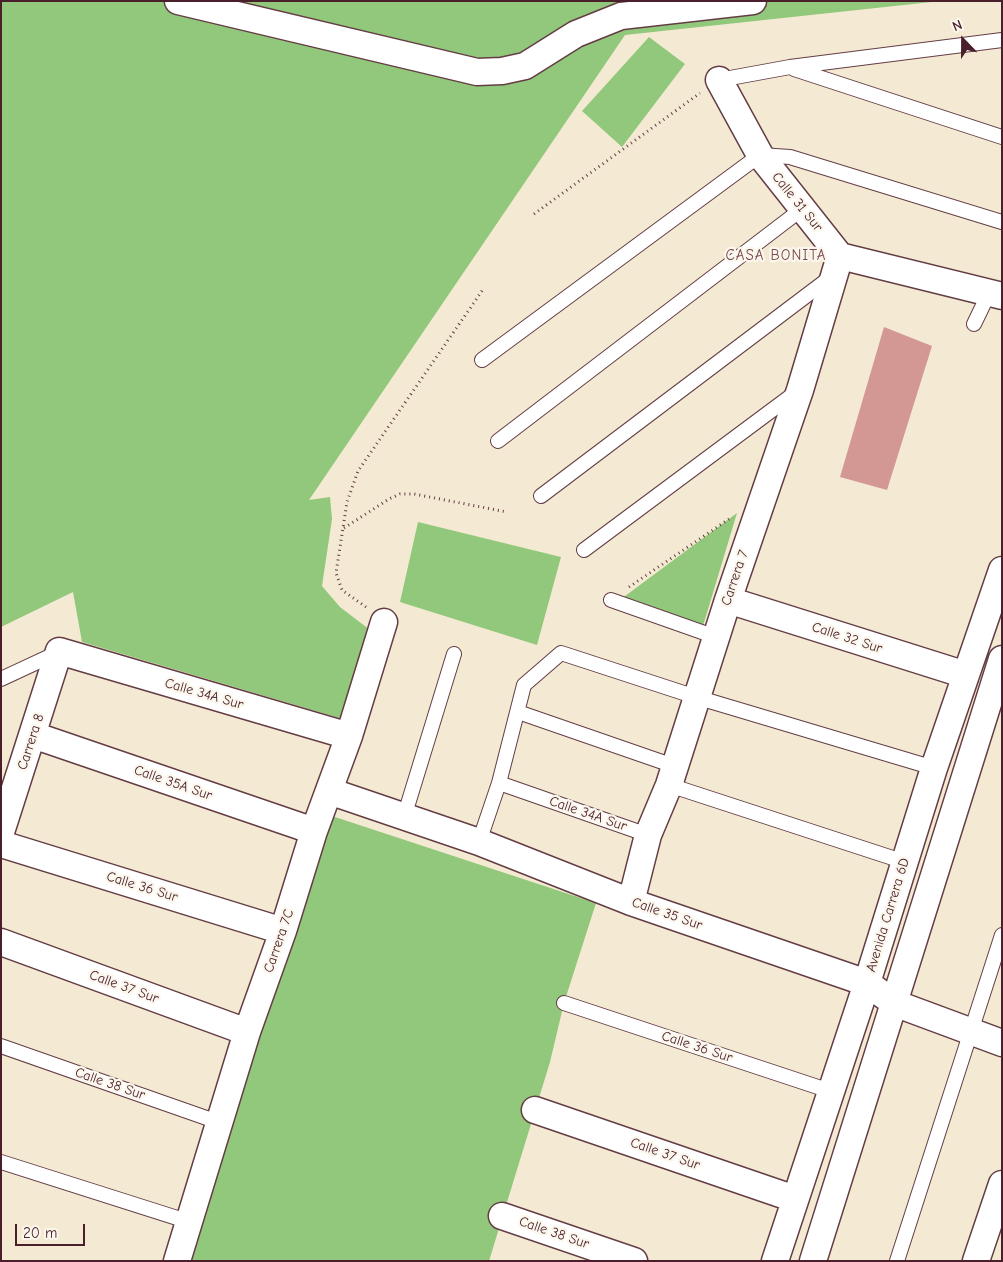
<!DOCTYPE html>
<style>
body{margin:0}
#map{position:relative;width:1003px;height:1262px;overflow:hidden;background:#f4ead3;font-family:"Comic Neue",sans-serif}
canvas{display:block}
.frame{position:absolute;inset:0;border:2px solid #4a1f2b;pointer-events:none}
.north{position:absolute;left:938px;top:15px;width:50px;height:50px;-webkit-text-stroke:4px #fbf7ec;paint-order:stroke;rotate:338deg;font-size:14px;font-weight:700;line-height:20px;text-align:center;color:#4a1f2b}
.north::after{content:'';display:block;margin:auto;width:18px;height:22px;background:#4a1f2b;clip-path:polygon(50% 0,100% 100%,50% 72%,0 100%)}
.scale{position:absolute;left:15px;top:1224px;width:70px;height:22px;box-sizing:border-box;border:2px solid #4a1f2b;border-top:0;padding-left:6px;font-size:15px;line-height:18px;white-space:nowrap;color:#4a1f2b;-webkit-text-stroke:4px #fbf7ec;paint-order:stroke}
</style>
<div id="map">
<canvas width="1003" height="1262"></canvas>
<div class="frame"></div>
<div class="north">N</div>
<div class="scale">20 m</div>
</div>
<script>
const ctx = document.querySelector('canvas').getContext('2d');
ctx.lineJoin = 'round';
function paint(path, color) {
  ctx.fillStyle = color;
  ctx.fill(path, 'evenodd');
}
function shape(rows) {
  const path = new Path2D();
  for (const r of rows) {
    path.moveTo(r[0], r[1]);
    for (let i = 2; i < r.length; i += 2) path.lineTo(r[i], r[i + 1]);
  }
  return path;
}
function stroke(path, color, width, dash) {
  ctx.strokeStyle = color;
  ctx.lineWidth = width;
  ctx.lineCap = dash ? 'butt' : 'round';
  ctx.setLineDash(dash || []);
  ctx.stroke(path);
}
function label(font, color, halo, rows, align = 'center') {
  ctx.font = font + ' "Comic Neue",sans-serif';
  ctx.lineWidth = 4.5;
  ctx.setLineDash([]);
  ctx.textBaseline = 'middle';
  ctx.strokeStyle = halo;
  ctx.fillStyle = color;
  for (const [text, x, y, turn = 0] of rows) {
    ctx.save();
    ctx.translate(x, y);
    ctx.rotate((+turn || 0) * Math.PI / 180);
    ctx.textAlign = isNaN(turn) ? turn : align;
    if (halo) ctx.strokeText(text, 0, 0);
    ctx.fillText(text, 0, 0);
    ctx.restore();
  }
}
paint(shape([
 [1,1,941,1,625,35,309,500,330,497,332,519,322,586,340,607,374,633,343,719,82,642,73,592,1,627],
 [649,37,685,64,622,147,582,111],
 [737,513,703,626,621,599],
 [418,522,561,557,537,645,400,602],
 [332,816,596,903,564,1003,550,1062,489,1261,186,1261]
]), '#92c87b');
paint(shape([
 [884,327,932,346,887,490,840,477]
]), '#d39893');
const lane = shape([
 [794,69,1002,137],
 [719,80,790,67,1002,40],
 [974,324,989,293],
 [482,360,760,155,790,157,1002,222],
 [498,441,802,209],
 [541,496,831,277],
 [584,550,795,393],
 [611,600,716,637],
 [1,679,59,652],
 [518,712,674,766],
 [499,783,648,835],
 [669,785,905,862],
 [404,817,454,654],
 [479,842,499,783,524,685,561,653,696,697,934,768],
 [564,1003,830,1091],
 [1,1046,218,1122],
 [1,1162,190,1222],
 [897,1261,1002,935]
]);
const street = shape([
 [178,1,477,72,502,71,525,66,576,34,621,16,753,1],
 [719,80,760,155,840,256,1002,296],
 [728,600,966,675],
 [33,735,314,831],
 [329,791,479,842,631,902,867,983,894,1003,1002,1043],
 [1,832,59,651,349,736],
 [1,844,283,931],
 [631,902,648,835,669,785,728,600,800,390,840,256],
 [1,942,247,1032],
 [535,1110,795,1199],
 [502,1216,634,1261],
 [177,1261,247,1032,283,931,314,831,349,736,384,622],
 [775,1261,867,983,934,768,1002,570],
 [813,1261,1002,659],
 [976,1261,1002,1184]
]);
stroke(lane, '#643d44', 16);
stroke(street, '#643d44', 29);
stroke(shape([
 [534,214,700,93],
 [344,528,389,499,400,494,414,494,507,512],
 [629,587,729,519],
 [366,607,342,590,336,573,347,502,358,471,484,288]
]), '#643d44', 3, [1, 4]);
stroke(lane, '#fff', 14);
stroke(street, '#fff', 26);
label('14px', '#4a1f2b', '#fbf7ec', [
 ["Calle 31 Sur",797,202,51],
 ["Carrera 7",735,578,-71],
 ["Calle 32 Sur",847,638,18],
 ["Calle 34A Sur",204,694,16],
 ["Carrera 8",31,742,-72],
 ["Calle 35A Sur",173,783,19],
 ["Calle 34A Sur",588,814,19],
 ["Calle 36 Sur",142,887,17],
 ["Calle 35 Sur",667,914,19],
 ["Avenida Carrera 6D",888,915,-73],
 ["Carrera 7C",279,941,-71],
 ["Calle 37 Sur",124,987,20],
 ["Calle 36 Sur",697,1047,18],
 ["Calle 38 Sur",110,1084,19],
 ["Calle 37 Sur",665,1154,19],
 ["Calle 38 Sur",554,1233,19]
]);
ctx.letterSpacing = '1px';
label('15px', '#7a494f', '#fbf7ec', [
 ["CASA BONITA",776,256]
]);
ctx.letterSpacing = '0px';
</script>
